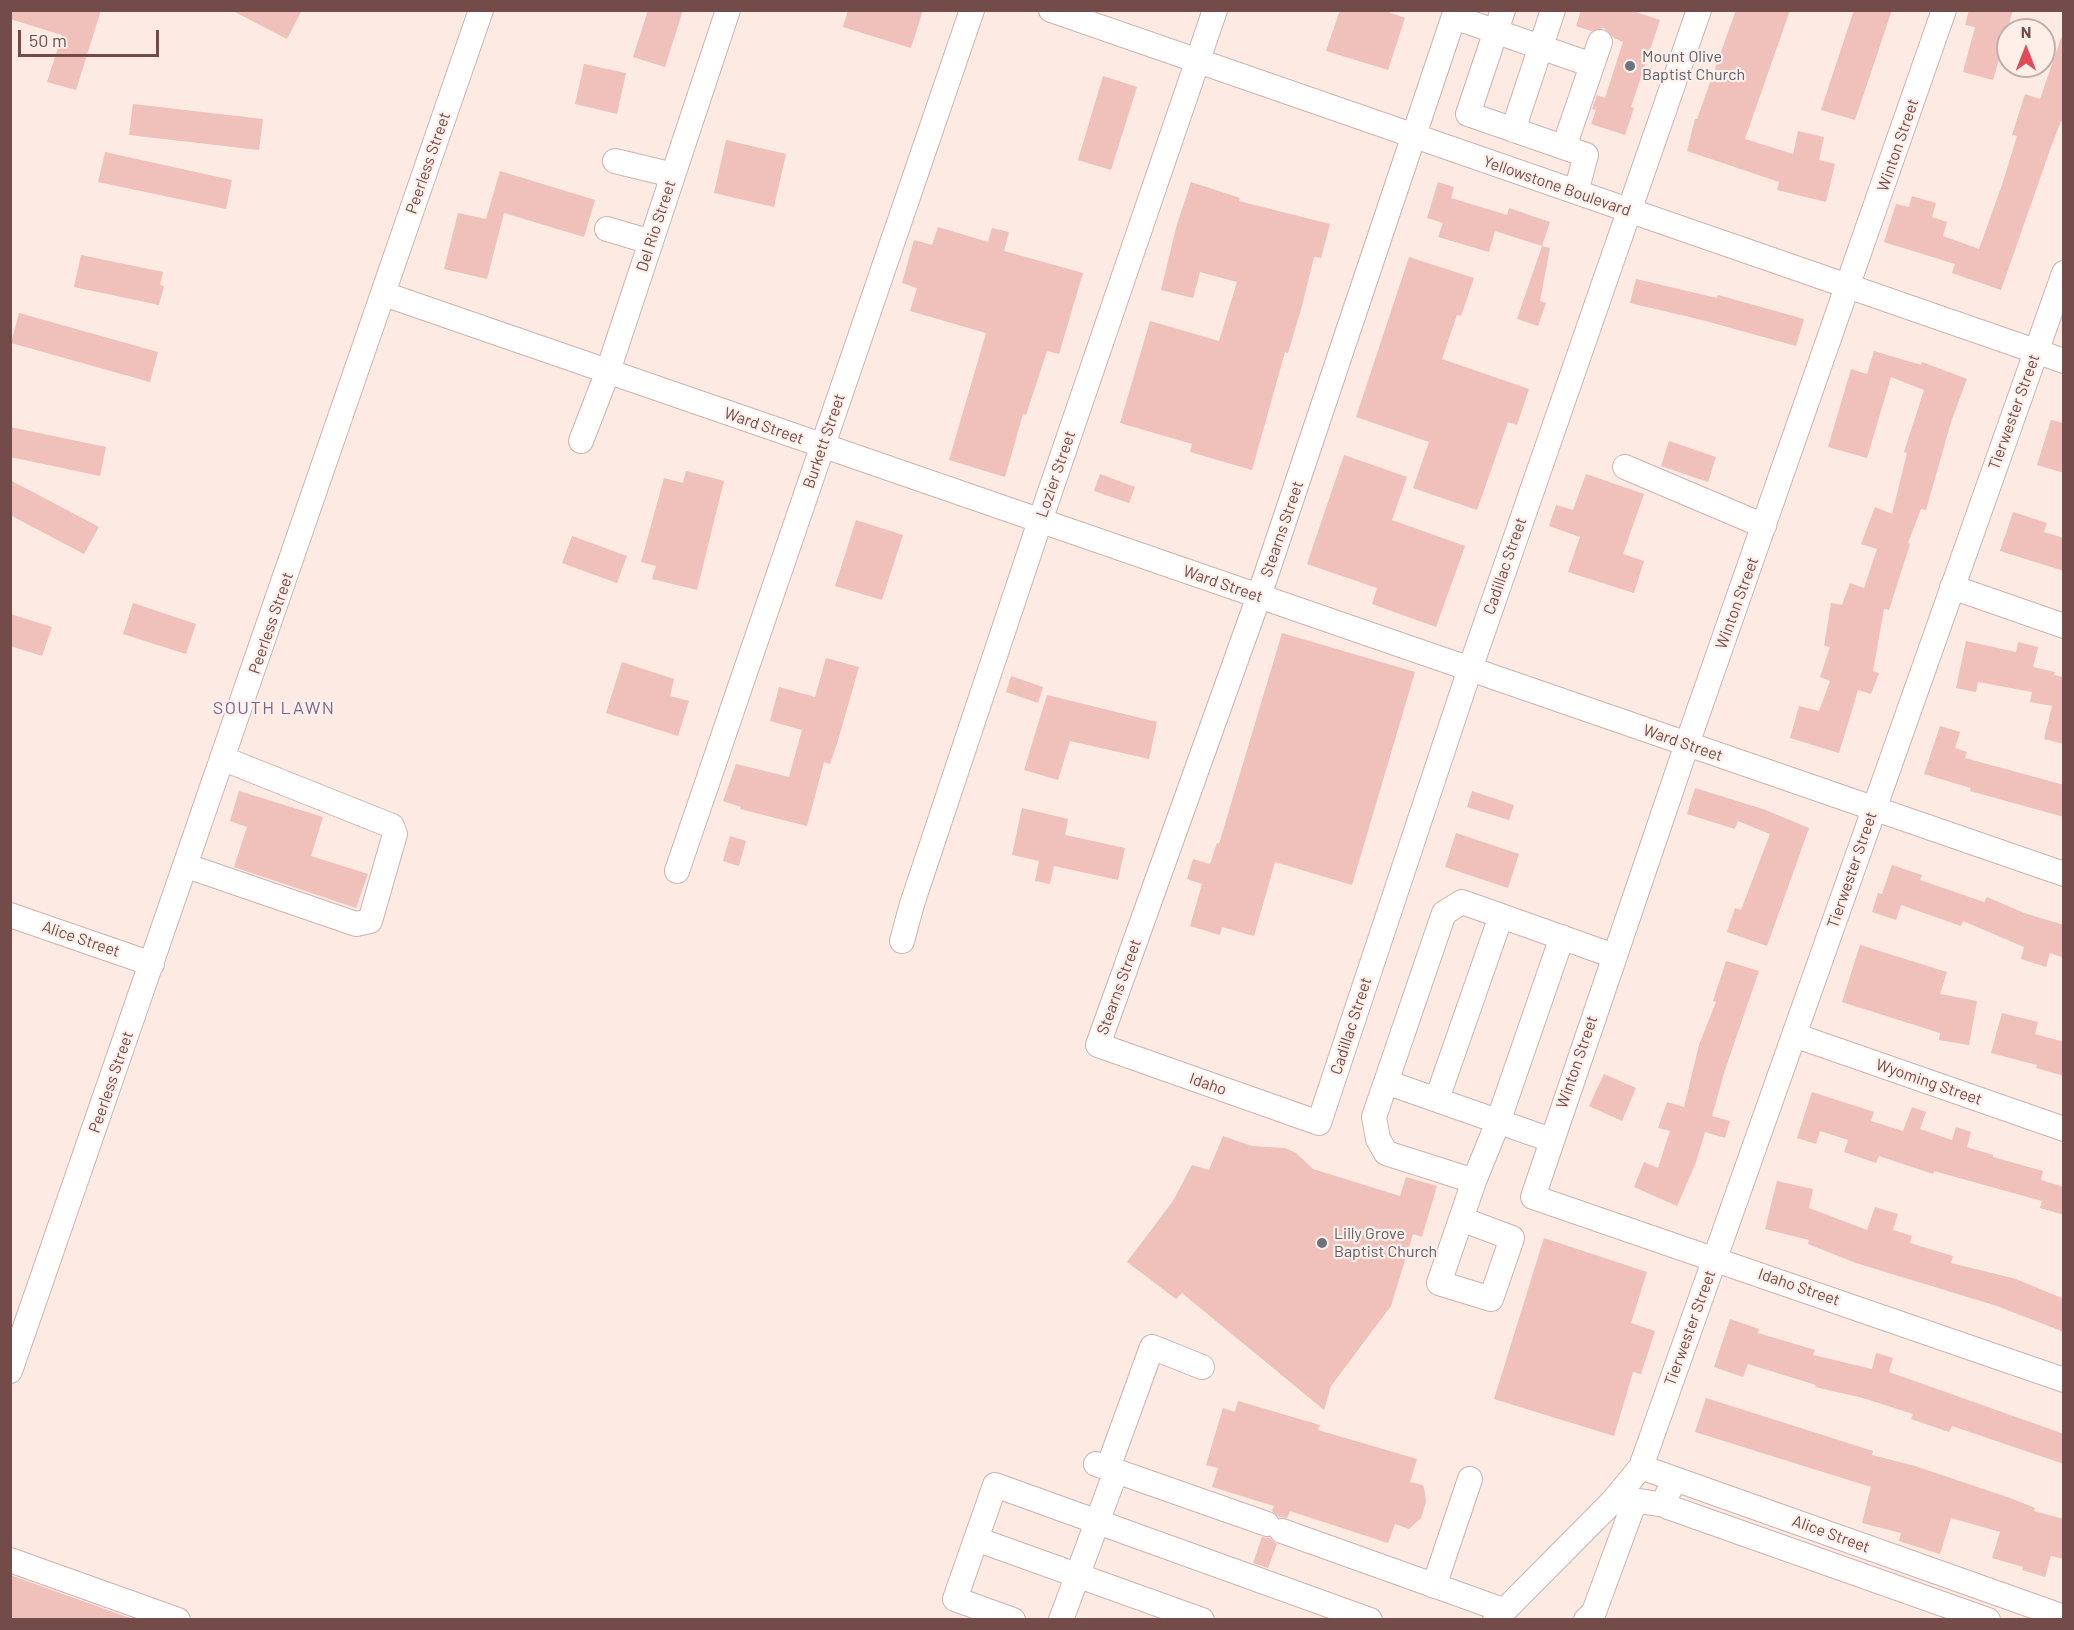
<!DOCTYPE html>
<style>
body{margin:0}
#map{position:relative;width:2074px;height:1630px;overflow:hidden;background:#fceae3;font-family:Barlow,sans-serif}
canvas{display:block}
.frame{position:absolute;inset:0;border:12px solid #734c4a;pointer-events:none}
.north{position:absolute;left:1996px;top:18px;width:60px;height:60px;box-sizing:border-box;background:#ffefe9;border:2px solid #c7aea9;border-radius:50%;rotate:0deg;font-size:16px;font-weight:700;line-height:24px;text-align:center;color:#734c4a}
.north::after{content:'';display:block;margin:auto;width:21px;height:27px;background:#e34a56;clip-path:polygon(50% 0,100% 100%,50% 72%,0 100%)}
.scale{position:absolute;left:18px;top:30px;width:141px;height:27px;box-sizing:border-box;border:3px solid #734c4a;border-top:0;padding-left:8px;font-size:18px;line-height:21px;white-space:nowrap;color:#734c4a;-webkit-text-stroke:4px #ffefe9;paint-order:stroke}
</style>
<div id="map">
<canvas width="2074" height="1630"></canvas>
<div class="frame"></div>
<div class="north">N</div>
<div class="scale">50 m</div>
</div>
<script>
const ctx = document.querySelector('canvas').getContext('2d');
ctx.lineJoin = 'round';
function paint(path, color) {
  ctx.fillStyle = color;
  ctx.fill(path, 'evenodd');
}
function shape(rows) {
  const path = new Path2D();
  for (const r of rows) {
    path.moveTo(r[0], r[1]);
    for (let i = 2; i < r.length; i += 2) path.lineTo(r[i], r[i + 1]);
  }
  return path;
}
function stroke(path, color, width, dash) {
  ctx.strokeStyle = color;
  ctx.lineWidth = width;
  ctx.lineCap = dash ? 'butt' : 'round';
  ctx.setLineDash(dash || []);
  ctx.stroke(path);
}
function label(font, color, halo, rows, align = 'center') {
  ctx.font = font + ' Barlow,sans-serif';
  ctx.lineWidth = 4.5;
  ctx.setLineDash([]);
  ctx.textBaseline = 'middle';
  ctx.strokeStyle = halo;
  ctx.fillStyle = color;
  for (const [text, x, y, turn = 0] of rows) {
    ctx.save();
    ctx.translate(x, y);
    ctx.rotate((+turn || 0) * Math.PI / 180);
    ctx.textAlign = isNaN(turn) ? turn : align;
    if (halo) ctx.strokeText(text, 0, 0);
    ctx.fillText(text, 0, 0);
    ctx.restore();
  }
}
paint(shape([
 [10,10,101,10,76,90,47,82,62,35,10,19],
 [231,10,302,10,287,39],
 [648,10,683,10,665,67,633,57],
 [848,10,923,10,911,48,843,27],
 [1340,10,1383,10,1405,18,1388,70,1326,51],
 [1581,10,1630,10,1660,20,1631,107,1634,108,1625,135,1591,124,1596,110,1592,109,1597,95,1605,98,1623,42,1614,38,1604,28,1591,31,1576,26],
 [1736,10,1790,10,1745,139,1793,154,1798,131,1824,137,1819,160,1835,164,1826,202,1777,190,1779,182,1687,151,1695,119,1697,119],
 [1854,10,1892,10,1855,120,1821,110],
 [1969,10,2013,10,1993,80,1963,72,1975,27,1965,25],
 [2061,38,2064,38,2064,122,2061,121,2051,147,2001,290,1952,273,1955,264,1884,242,1896,204,1909,207,1912,196,1936,203,1932,217,1947,222,1943,236,1979,249,2003,182,2017,136,2012,135,2025,94,2040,99],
 [584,64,626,73,617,114,575,104],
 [1103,76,1137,87,1111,170,1078,160],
 [133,104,263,119,259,150,129,135],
 [726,140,786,154,774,207,714,193],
 [105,152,232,180,226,209,98,182],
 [500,171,595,200,584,237,504,213,487,279,444,269,458,213,486,219],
 [1191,182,1240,198,1239,201,1330,224,1321,258,1314,257,1302,306,1288,353,1285,352,1252,470,1190,452,1192,444,1120,423,1150,321,1219,341,1237,282,1200,272,1193,298,1161,290,1177,224],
 [1438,182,1454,187,1451,198,1507,215,1509,208,1550,222,1542,246,1550,248,1540,301,1546,303,1538,326,1517,319,1542,246,1495,231,1489,252,1438,237,1443,223,1427,218],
 [938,227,988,242,992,228,1009,232,1004,251,1083,273,1059,354,1047,351,1026,415,1023,414,1005,477,949,460,986,333,910,311,917,288,902,283,914,240,932,245],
 [81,255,163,272,160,285,164,286,159,305,74,287],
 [1409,257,1474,278,1461,316,1457,315,1442,359,1529,389,1517,425,1508,422,1477,510,1413,488,1429,442,1356,417],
 [1636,279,1717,298,1718,295,1804,319,1796,346,1702,320,1630,303],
 [19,313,158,352,150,382,11,343],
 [1874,351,1921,365,1922,362,1967,379,1951,422,1926,510,1921,509,1908,543,1910,544,1889,610,1884,609,1873,671,1879,673,1871,694,1858,690,1839,753,1790,738,1799,706,1819,711,1830,681,1820,677,1830,647,1824,646,1831,603,1842,605,1850,583,1864,588,1877,549,1861,544,1875,507,1892,514,1907,453,1904,452,1924,390,1891,377,1867,458,1828,447,1851,369,1867,374],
 [2051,420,2064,423,2064,473,2037,465],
 [10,427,106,447,100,476,10,457],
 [1669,441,1716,457,1708,482,1661,466],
 [1344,455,1407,477,1392,520,1465,546,1436,627,1372,604,1377,588,1307,564],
 [686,471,724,481,697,590,652,579,656,566,641,562,664,478,683,483],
 [1100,474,1135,487,1129,503,1094,491],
 [1586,474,1644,494,1623,554,1644,561,1634,593,1568,572,1580,537,1549,526,1556,505,1573,510],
 [10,480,99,527,84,554,10,515],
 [2013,512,2047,523,2044,532,2064,538,2064,571,2000,551],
 [856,520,903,535,882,600,835,586],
 [572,536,627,556,617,583,562,563],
 [133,603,196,624,186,654,123,634],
 [10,614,52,627,42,656,10,646],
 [1282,633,1415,672,1352,885,1275,862,1254,936,1222,927,1220,935,1190,926,1202,884,1187,879,1193,859,1210,864,1217,843,1219,844],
 [1966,641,2016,652,2018,642,2038,647,2033,667,2055,672,2054,675,2064,677,2064,744,2044,739,2052,706,2030,702,2032,692,1978,682,1976,692,1956,688],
 [826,658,859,667,837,744,830,764,824,762,807,826,740,809,741,807,723,801,736,764,789,777,802,730,770,721,779,687,815,697],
 [622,662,674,679,670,696,689,701,678,736,606,713],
 [1011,676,1043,687,1038,703,1006,692],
 [1047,695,1157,722,1149,759,1070,741,1058,780,1024,770],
 [1940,726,1960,732,1955,748,1967,752,1965,758,2064,785,2064,817,1970,791,1971,788,1924,774],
 [1695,788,1763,809,1809,828,1767,946,1727,932,1735,908,1741,910,1770,834,1738,821,1735,829,1687,814],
 [239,791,323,817,311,856,368,874,356,908,234,867,247,827,230,821],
 [1472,791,1514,805,1509,820,1467,807],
 [1022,808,1068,819,1065,835,1125,848,1118,880,1054,866,1050,884,1035,881,1039,861,1012,855],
 [1456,833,1519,854,1508,888,1445,867],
 [730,836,746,841,739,866,723,861],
 [1892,865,1922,875,1920,880,1984,902,1987,897,2024,913,2064,925,2064,958,2050,953,2046,967,2021,959,2024,947,1963,921,1961,926,1901,905,1896,920,1872,912,1878,893,1882,894],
 [1860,945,1947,972,1940,994,1977,1001,1969,1045,1939,1040,1940,1033,1842,1002],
 [1726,961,1759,971,1725,1070,1712,1116,1730,1121,1725,1138,1705,1132,1695,1165,1677,1206,1634,1187,1644,1162,1658,1168,1670,1131,1658,1128,1667,1102,1684,1107,1699,1045,1716,1002,1713,1001],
 [2002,1013,2038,1022,2035,1034,2064,1042,2064,1076,2036,1068,2037,1065,1991,1053],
 [1604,1074,1636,1088,1622,1121,1589,1106],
 [1812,1092,1874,1112,1871,1121,1903,1131,1912,1107,1926,1112,1920,1129,1952,1140,1956,1127,1971,1132,1967,1147,1993,1155,1993,1157,2043,1171,2041,1180,2064,1187,2064,1215,2040,1208,2042,1201,1934,1171,1933,1174,1879,1156,1876,1163,1844,1152,1848,1140,1820,1131,1816,1144,1797,1138],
 [1223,1136,1252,1146,1285,1148,1296,1153,1313,1169,1400,1196,1406,1177,1437,1186,1422,1237,1413,1234,1391,1306,1331,1386,1324,1410,1182,1293,1176,1299,1127,1262,1173,1201,1192,1165,1209,1170],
 [1777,1181,1813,1189,1809,1208,1867,1230,1875,1207,1898,1214,1893,1230,1912,1236,1910,1243,1953,1256,1951,1263,2016,1279,2064,1299,2064,1332,1997,1306,1856,1263,1808,1244,1809,1240,1765,1229],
 [1544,1238,1647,1272,1631,1323,1655,1331,1641,1374,1633,1372,1614,1436,1494,1399],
 [1730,1319,1759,1329,1758,1333,1815,1350,1813,1355,1872,1369,1876,1353,1893,1358,1889,1372,2064,1434,2064,1464,1952,1426,1949,1432,1911,1419,1913,1414,1863,1398,1815,1387,1816,1385,1748,1364,1743,1377,1714,1367],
 [1706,1398,1873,1451,1872,1455,1915,1466,2010,1498,2035,1508,2034,1511,2064,1519,2064,1559,2051,1556,2045,1577,2022,1570,2023,1567,1992,1558,2000,1532,1951,1518,1940,1554,1899,1541,1901,1533,1862,1523,1871,1487,1695,1432],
 [1238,1401,1320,1425,1318,1430,1417,1459,1410,1482,1423,1485,1425,1493,1426,1502,1421,1518,1409,1529,1395,1524,1388,1543,1290,1511,1287,1518,1279,1517,1272,1511,1274,1506,1212,1487,1218,1468,1206,1465,1223,1408,1235,1412],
 [1262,1537,1270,1538,1277,1544,1268,1568,1253,1563],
 [10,1575,130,1618,130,1620,10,1620]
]), '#f0c0bb');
const minor = shape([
 [1051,10,2064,361],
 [1456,10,1259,596,1098,1045,1319,1123,1470,669,1699,10],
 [1503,10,1468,114,1586,155,1576,192],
 [1944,10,1687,744,1533,1197,2064,1380],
 [1454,17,1592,65],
 [1513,130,1553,10],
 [1564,147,1600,42],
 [615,161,673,175],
 [607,229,651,242],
 [384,294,2064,874],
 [581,441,608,371,728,10],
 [1625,467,1764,526],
 [1952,587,2064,626],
 [187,866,356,924,370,921,395,834,392,826,224,759],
 [677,871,972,10],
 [10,915,152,964],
 [902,941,912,904,1040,521,1215,10],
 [1794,1035,2064,1129],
 [1386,1082,1551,1140],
 [1437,1099,1501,916],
 [1474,1181,1386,1153,1378,1139,1374,1117,1444,913,1462,902,1614,956],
 [1461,1219,1512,1238,1491,1299,1439,1283,1461,1219,1474,1181,1498,1122,1562,937],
 [10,1371,481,10],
 [1096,1464,1267,1524],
 [1641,1467,2064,1617],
 [1108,1468,1152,1347,1202,1367],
 [1675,1479,1666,1497,1665,1505,1668,1507,1988,1620],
 [1282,1531,1503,1610],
 [976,1539,1202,1620],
 [10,1560,178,1620],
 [1434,1586,1470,1479],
 [1013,1620,955,1599,995,1485,1370,1620],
 [1061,1620,1116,1471],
 [1495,1620,1613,1501,1641,1467,2064,273],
 [1586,1620,1594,1612,1633,1506,1639,1501,1665,1505]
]);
stroke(minor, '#cfb2ad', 26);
stroke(minor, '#fff', 24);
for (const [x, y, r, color] of [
 [1630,66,6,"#6b7280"],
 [1322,1243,6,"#6b7280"]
]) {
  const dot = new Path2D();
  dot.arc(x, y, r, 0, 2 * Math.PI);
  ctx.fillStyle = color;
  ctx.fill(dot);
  stroke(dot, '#ffefe9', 2);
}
label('16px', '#5b616d', '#ffefe9', [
 ["Mount Olive",1642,57],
 ["Baptist Church",1642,75],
 ["Lilly Grove",1334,1234],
 ["Baptist Church",1334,1252]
], 'left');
label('16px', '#734c4a', '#ffefe9', [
 ["Winton Street",1898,145,-71],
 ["Peerless Street",428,163,-71],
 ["Yellowstone Boulevard",1557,186,19],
 ["Del Rio Street",656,226,-72],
 ["Tierwester Street",2014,412,-70],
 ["Ward Street",764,426,19],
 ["Burkett Street",824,441,-71],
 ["Lozier Street",1056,474,-71],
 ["Stearns Street",1282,529,-71],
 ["Cadillac Street",1505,566,-71],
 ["Ward Street",1223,584,19],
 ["Winton Street",1737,603,-70],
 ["Peerless Street",271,623,-71],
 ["Ward Street",1683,743,19],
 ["Tierwester Street",1852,870,-71],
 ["Alice Street",81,939,19],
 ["Stearns Street",1119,987,-70],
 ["Cadillac Street",1351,1026,-72],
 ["Winton Street",1577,1062,-71],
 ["Peerless Street",111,1082,-71],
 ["Wyoming Street",1929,1082,19],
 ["Idaho",1208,1084,19],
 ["Idaho Street",1799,1287,19],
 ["Tierwester Street",1690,1328,-70],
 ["Alice Street",1831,1534,20]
]);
ctx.letterSpacing = '1.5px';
label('18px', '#776596', '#ffefe9', [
 ["SOUTH LAWN",274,708]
]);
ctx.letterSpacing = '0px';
</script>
